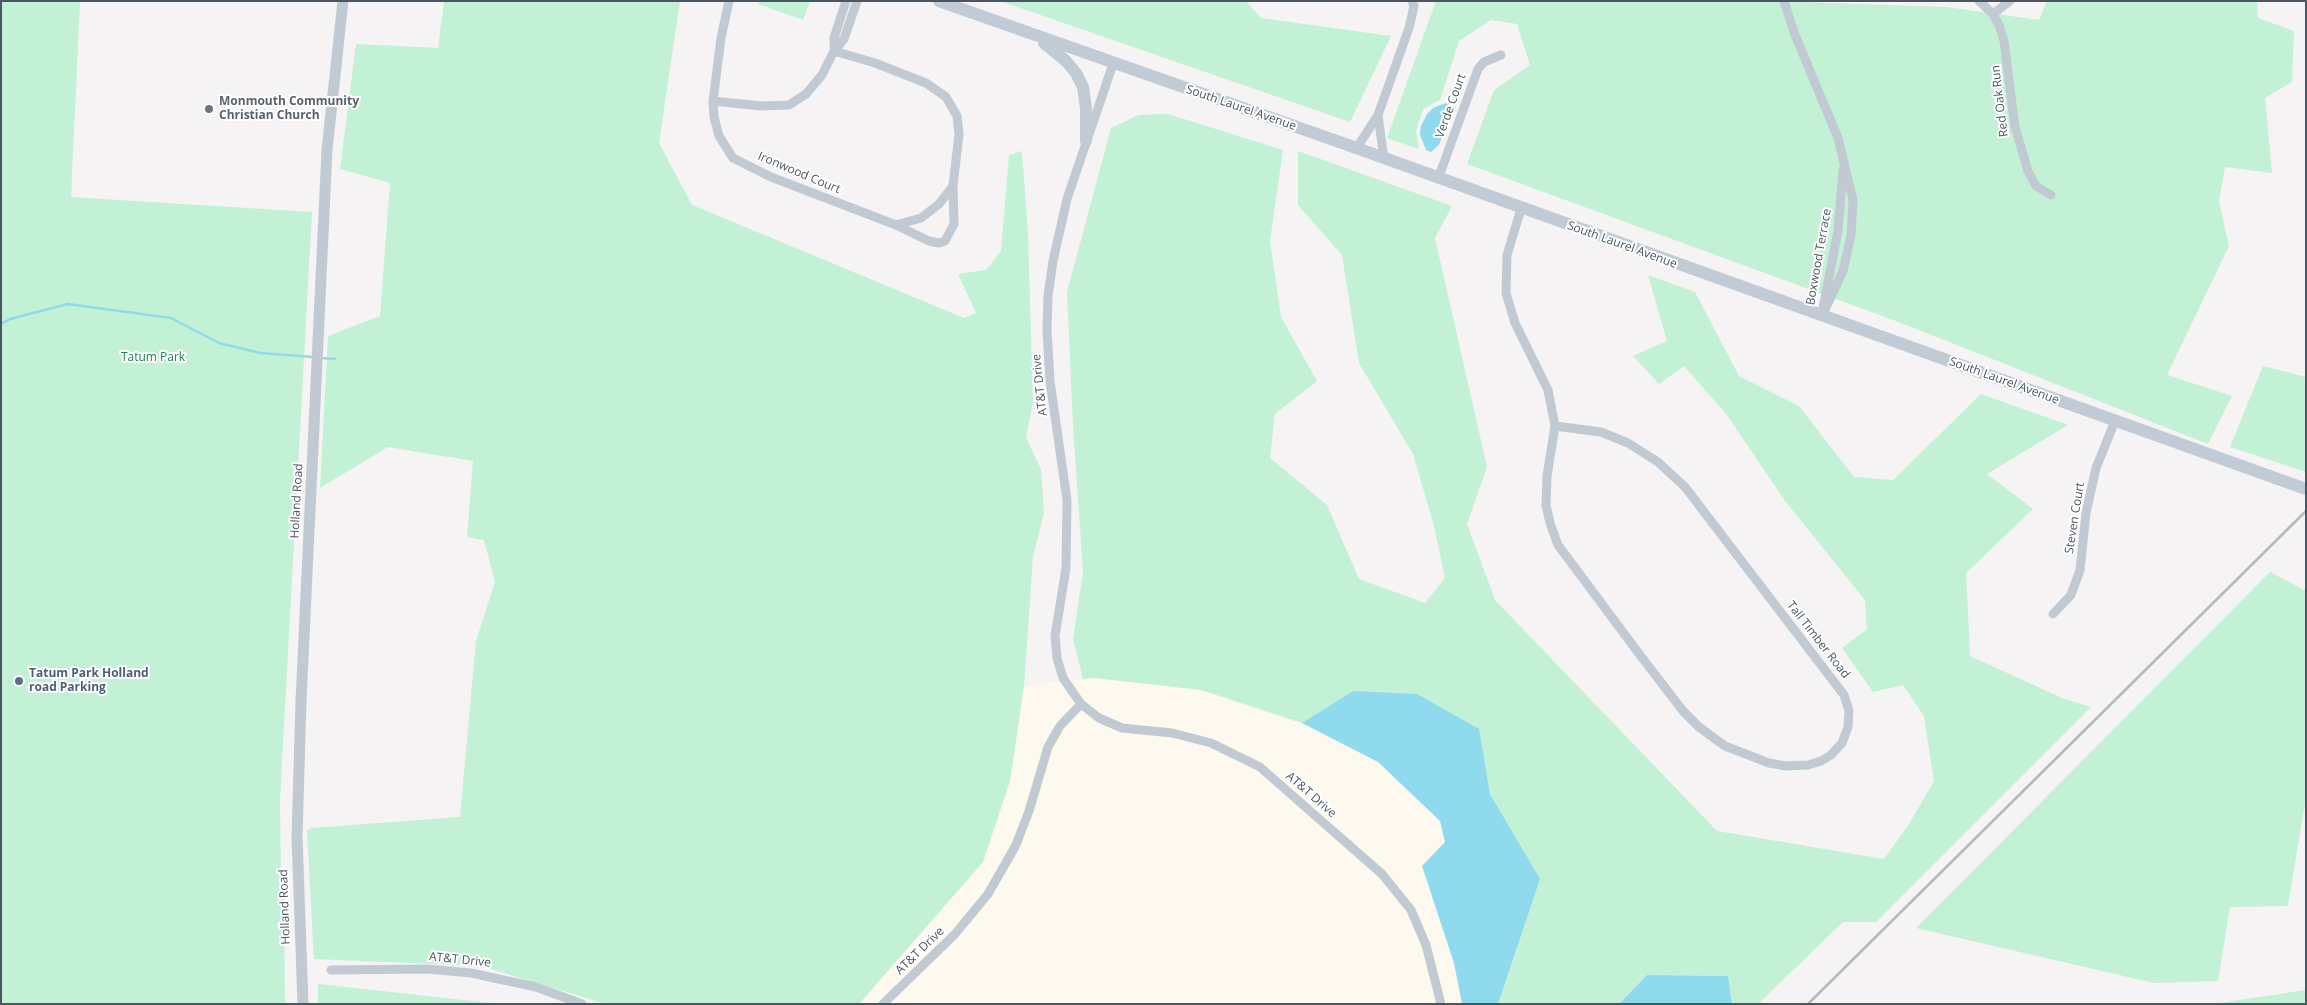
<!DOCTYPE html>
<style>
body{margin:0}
#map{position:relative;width:2307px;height:1005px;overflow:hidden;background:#f5f3f3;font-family:"Open Sans",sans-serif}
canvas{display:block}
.frame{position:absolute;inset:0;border:2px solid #4a5661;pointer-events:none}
</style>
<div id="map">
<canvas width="2307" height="1005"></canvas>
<div class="frame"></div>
</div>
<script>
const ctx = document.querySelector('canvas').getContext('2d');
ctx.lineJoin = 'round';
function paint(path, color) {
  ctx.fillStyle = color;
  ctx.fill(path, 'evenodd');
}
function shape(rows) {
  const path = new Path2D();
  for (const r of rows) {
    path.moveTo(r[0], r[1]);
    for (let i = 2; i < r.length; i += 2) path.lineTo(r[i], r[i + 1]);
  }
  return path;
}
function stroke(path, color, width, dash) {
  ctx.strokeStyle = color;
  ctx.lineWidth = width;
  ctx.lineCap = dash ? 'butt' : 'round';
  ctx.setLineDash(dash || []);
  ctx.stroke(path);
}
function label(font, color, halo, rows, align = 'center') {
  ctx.font = font + ' "Open Sans",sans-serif';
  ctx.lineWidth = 4;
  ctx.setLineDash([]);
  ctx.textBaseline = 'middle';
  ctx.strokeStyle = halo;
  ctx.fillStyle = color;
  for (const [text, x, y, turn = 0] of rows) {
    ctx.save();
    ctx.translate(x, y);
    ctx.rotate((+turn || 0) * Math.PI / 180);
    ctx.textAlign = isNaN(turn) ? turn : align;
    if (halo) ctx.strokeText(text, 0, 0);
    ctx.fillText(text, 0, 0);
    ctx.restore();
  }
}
paint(shape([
 [1094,678,1201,690,1302,723,1378,762,1440,821,1445,842,1454,963,1462,1004,859,1004,983,862,1010,781,1024,686]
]), '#fdf9ef');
paint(shape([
 [1,1,80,1,71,197,312,212,280,799,281,887,287,888,284,907,285,1004,1,1004],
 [444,1,680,1,659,143,692,205,964,318,976,313,958,274,986,270,1001,251,1009,155,1022,151,1028,234,1033,402,1026,438,1041,469,1044,513,1033,557,1024,686,1010,781,983,862,859,1004,606,1004,481,966,314,959,307,830,312,828,460,817,476,641,495,582,484,540,467,537,473,461,388,447,320,488,328,336,380,316,390,183,340,169,356,44,438,48],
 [759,1,810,1,803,20,758,4],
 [1000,1,1246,1,1261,18,1391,36,1350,122],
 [1436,1,1774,1,1947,7,2039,20,2047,1,2257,1,2258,18,2294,31,2292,82,2265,98,2272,173,2225,167,2219,201,2229,246,2167,375,2232,396,2208,444,1896,321,1467,164,1494,90,1530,65,1517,24,1491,20,1459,41,1440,100,1423,109,1416,131,1419,149,1387,138],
 [1168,114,1283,150,1270,241,1281,317,1317,381,1275,414,1270,458,1327,505,1359,579,1425,603,1445,578,1434,526,1413,454,1359,363,1342,255,1298,205,1298,151,1452,206,1435,238,1487,467,1467,524,1495,600,1717,831,1884,859,1909,824,1934,781,1924,716,1903,685,1873,692,1842,648,1867,629,1865,600,1785,501,1727,415,1684,366,1659,384,1633,356,1667,341,1648,275,1695,292,1739,376,1799,406,1854,477,1893,480,1981,394,2068,425,1987,474,2033,509,1966,573,1970,656,2062,698,2091,707,1876,922,1843,922,1758,1004,1732,1004,1728,976,1647,975,1619,1004,1498,1004,1539,879,1490,794,1478,729,1353,691,1302,723,1201,690,1094,678,1083,679,1073,639,1083,572,1073,426,1067,292,1111,128,1139,115],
 [2263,366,2306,377,2306,472,2230,447],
 [2270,572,2306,591,2306,798,2288,906,2230,907,2218,981,2154,983,1916,928],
 [318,984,499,1004,318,1004],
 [2306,990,2306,1004,2213,1004]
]), '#c3f1d5');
paint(shape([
 [1446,103,1450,107,1449,116,1439,145,1431,152,1426,150,1420,135,1421,126,1427,114,1433,108],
 [1353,691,1417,694,1479,729,1490,794,1540,879,1498,1004,1462,1004,1454,963,1422,866,1445,842,1440,821,1378,762,1302,723],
 [1647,975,1728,976,1732,1004,1619,1004]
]), '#90daee');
stroke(shape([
 [1,324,10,319,68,304,171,318,219,343,260,353,313,357],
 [321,358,335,359]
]), '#90daee', 2.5);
stroke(shape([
 [846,1,834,38,834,51,844,39,857,1],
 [1784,1,1795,35,1838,138,1853,200,1851,235,1843,271,1822,316],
 [1979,1,1993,14,1999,25,2004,41,2015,127,2028,171,2036,186,2051,195],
 [1993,14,2010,1],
 [1113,64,1067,199,1053,261,1048,296,1047,330,1050,381,1067,500,1066,568,1055,636,1057,658,1063,678,1081,704,1099,718,1122,728,1172,733,1211,743,1260,767,1277,782,1382,874,1411,910,1426,945,1441,1004],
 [713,101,761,106,789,105,806,94,822,75,834,51,875,63,926,83,946,97,957,116,959,134,953,186,939,204,921,218,896,225,771,177,733,158,719,136,714,117,713,101,721,38,729,1],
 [1378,115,1409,28,1414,6,1412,1],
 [1356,149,1378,115,1384,159],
 [1438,179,1478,69,1484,62,1501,55],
 [1521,209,1507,255,1506,293,1515,323,1548,390,1555,426],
 [896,225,929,241,939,243,945,241,954,224,953,186],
 [1823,308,1838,231,1843,170],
 [1555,426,1601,432,1628,443,1658,462,1685,487,1844,695,1849,711,1848,727,1842,743,1831,755,1821,761,1808,765,1786,766,1769,763,1725,746,1699,727,1683,711,1640,655,1558,545,1550,523,1546,505,1547,476,1555,426],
 [2053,614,2071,595,2080,570,2086,513,2096,468,2115,421],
 [331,970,427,969,471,973,536,987,582,1004],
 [883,1004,955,934,988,894,1016,845,1029,811,1048,747,1060,726,1081,704]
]), '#c1cad2', 9);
stroke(shape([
 [303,1004,297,837,301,701,327,150,343,1]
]), '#c1cad2', 11);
stroke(shape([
 [939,1,1348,145,2306,489],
 [1044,43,1066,61,1076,73,1083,87,1086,108,1086,141]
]), '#c1cbd6', 12);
stroke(shape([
 [1808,1004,2306,511]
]), '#b5b8bd', 2.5);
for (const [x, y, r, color] of [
 [209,109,5,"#6b7280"],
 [19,681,5,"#5c6f8a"]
]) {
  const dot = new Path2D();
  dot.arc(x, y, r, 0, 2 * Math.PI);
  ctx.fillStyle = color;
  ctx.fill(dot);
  stroke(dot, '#fff', 2);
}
label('12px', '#4a5661', '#fff', [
 ["Red Oak Run",2000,101,-97],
 ["Verde Court",1451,106,-70],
 ["South Laurel Avenue",1241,108,19],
 ["Ironwood Court",799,173,23],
 ["South Laurel Avenue",1622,245,20],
 ["Boxwood Terrace",1819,257,-80],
 ["South Laurel Avenue",2004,381,20],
 ["AT&T Drive",1040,385,-96],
 ["Holland Road",297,501,-87],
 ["Steven Court",2075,518,-81],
 ["Tall Timber Road",1818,640,52],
 ["AT&T Drive",1311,795,41],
 ["Holland Road",285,907,-92],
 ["AT&T Drive",920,951,-44],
 ["AT&T Drive",460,960,6]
]);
label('bold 12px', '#5b616d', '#fff', [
 ["Monmouth Community",219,102],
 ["Christian Church",219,116]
], 'left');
label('12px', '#17864f', '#fff', [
 ["Tatum Park",153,358]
]);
label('bold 12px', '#4e5e75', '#fff', [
 ["Tatum Park Holland",29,674],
 ["road Parking",29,688]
], 'left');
</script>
